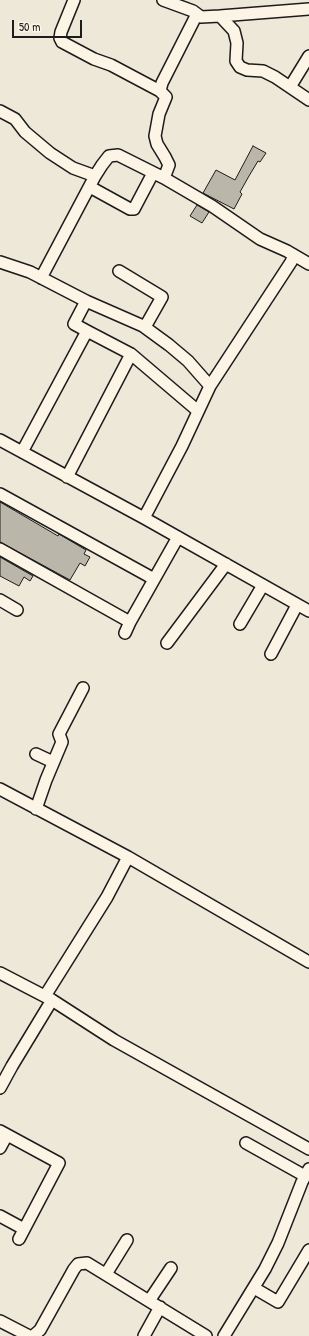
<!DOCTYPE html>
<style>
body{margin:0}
#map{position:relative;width:309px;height:1336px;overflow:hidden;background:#eee8d9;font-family:"Patrick Hand",sans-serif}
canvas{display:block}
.scale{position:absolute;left:12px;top:20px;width:70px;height:18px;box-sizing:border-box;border:2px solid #1c1c1c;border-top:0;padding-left:5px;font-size:12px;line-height:14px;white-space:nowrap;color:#1c1c1c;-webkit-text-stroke:3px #fcf5e5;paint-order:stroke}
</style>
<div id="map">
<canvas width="309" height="1336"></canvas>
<div class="scale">50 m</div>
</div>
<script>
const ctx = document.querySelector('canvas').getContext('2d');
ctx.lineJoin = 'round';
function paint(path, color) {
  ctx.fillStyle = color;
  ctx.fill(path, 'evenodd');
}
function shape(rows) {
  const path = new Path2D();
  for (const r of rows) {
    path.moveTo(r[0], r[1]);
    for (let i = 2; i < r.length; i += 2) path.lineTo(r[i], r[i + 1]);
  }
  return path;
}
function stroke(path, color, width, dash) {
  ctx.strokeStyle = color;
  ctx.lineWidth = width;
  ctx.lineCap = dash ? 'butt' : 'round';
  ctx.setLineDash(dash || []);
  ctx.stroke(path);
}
const building = shape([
 [253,146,266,153,260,162,258,161,249,176,240,192,242,194,234,209,203,193,216,170,235,180,253,146],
 [197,205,209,212,202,223,190,216,197,205],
 [0,502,58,536,59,534,86,550,84,554,90,557,85,566,80,563,70,580,0,542,0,502],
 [0,557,33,576,30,581,24,577,19,586,0,576,0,557]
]);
paint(building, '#bab6aa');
stroke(building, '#1c1c1c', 1);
const street = shape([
 [74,0,61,32,60,38,62,42,94,59,111,65,160,91,166,97,159,114,155,136,157,144,165,157,169,165,164,178],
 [163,0,193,11,201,17,220,16,234,31,237,43,236,61,240,67,247,70,263,71,275,77,309,100],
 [220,16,309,9],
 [290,87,309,56],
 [160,91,162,83,197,14],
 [0,111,15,119,25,132,50,153,73,168,95,176,102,165,109,156,118,155,164,178,212,206,260,239,287,251,309,264],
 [90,187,130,209,134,209,153,173],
 [0,262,30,272,86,301,143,326,169,345,188,361,210,386],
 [119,271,162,297,145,327],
 [41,278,95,176],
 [87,331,131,354,198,411],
 [0,440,144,518,309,611],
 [22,452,87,331,74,324,86,301],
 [67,477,131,354],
 [0,494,154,579],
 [144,518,182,446,210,386,291,262,294,255],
 [0,549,130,622,178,537],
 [0,600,17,610],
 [240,624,263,585],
 [125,633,130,622],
 [167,643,226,564],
 [271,654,297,605],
 [36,754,53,762],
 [0,789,128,857,309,962],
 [36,809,46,780,62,742,59,734,83,688],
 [0,973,52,1000,114,1040,309,1149],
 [45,996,107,897,128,857],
 [0,1088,12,1066,52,1000],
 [0,1131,59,1163,19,1239],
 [246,1143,305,1176],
 [0,1148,7,1135],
 [0,1216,24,1229],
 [106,1274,127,1240],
 [254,1288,278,1302,309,1250],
 [149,1301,171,1268],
 [0,1321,29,1336],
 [33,1336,40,1330,74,1269,78,1264,87,1263,206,1336],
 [144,1336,160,1307],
 [224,1336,265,1269,278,1243,302,1182,309,1169]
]);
stroke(street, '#1c1c1c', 14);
stroke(street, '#fcf5e5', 11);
</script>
